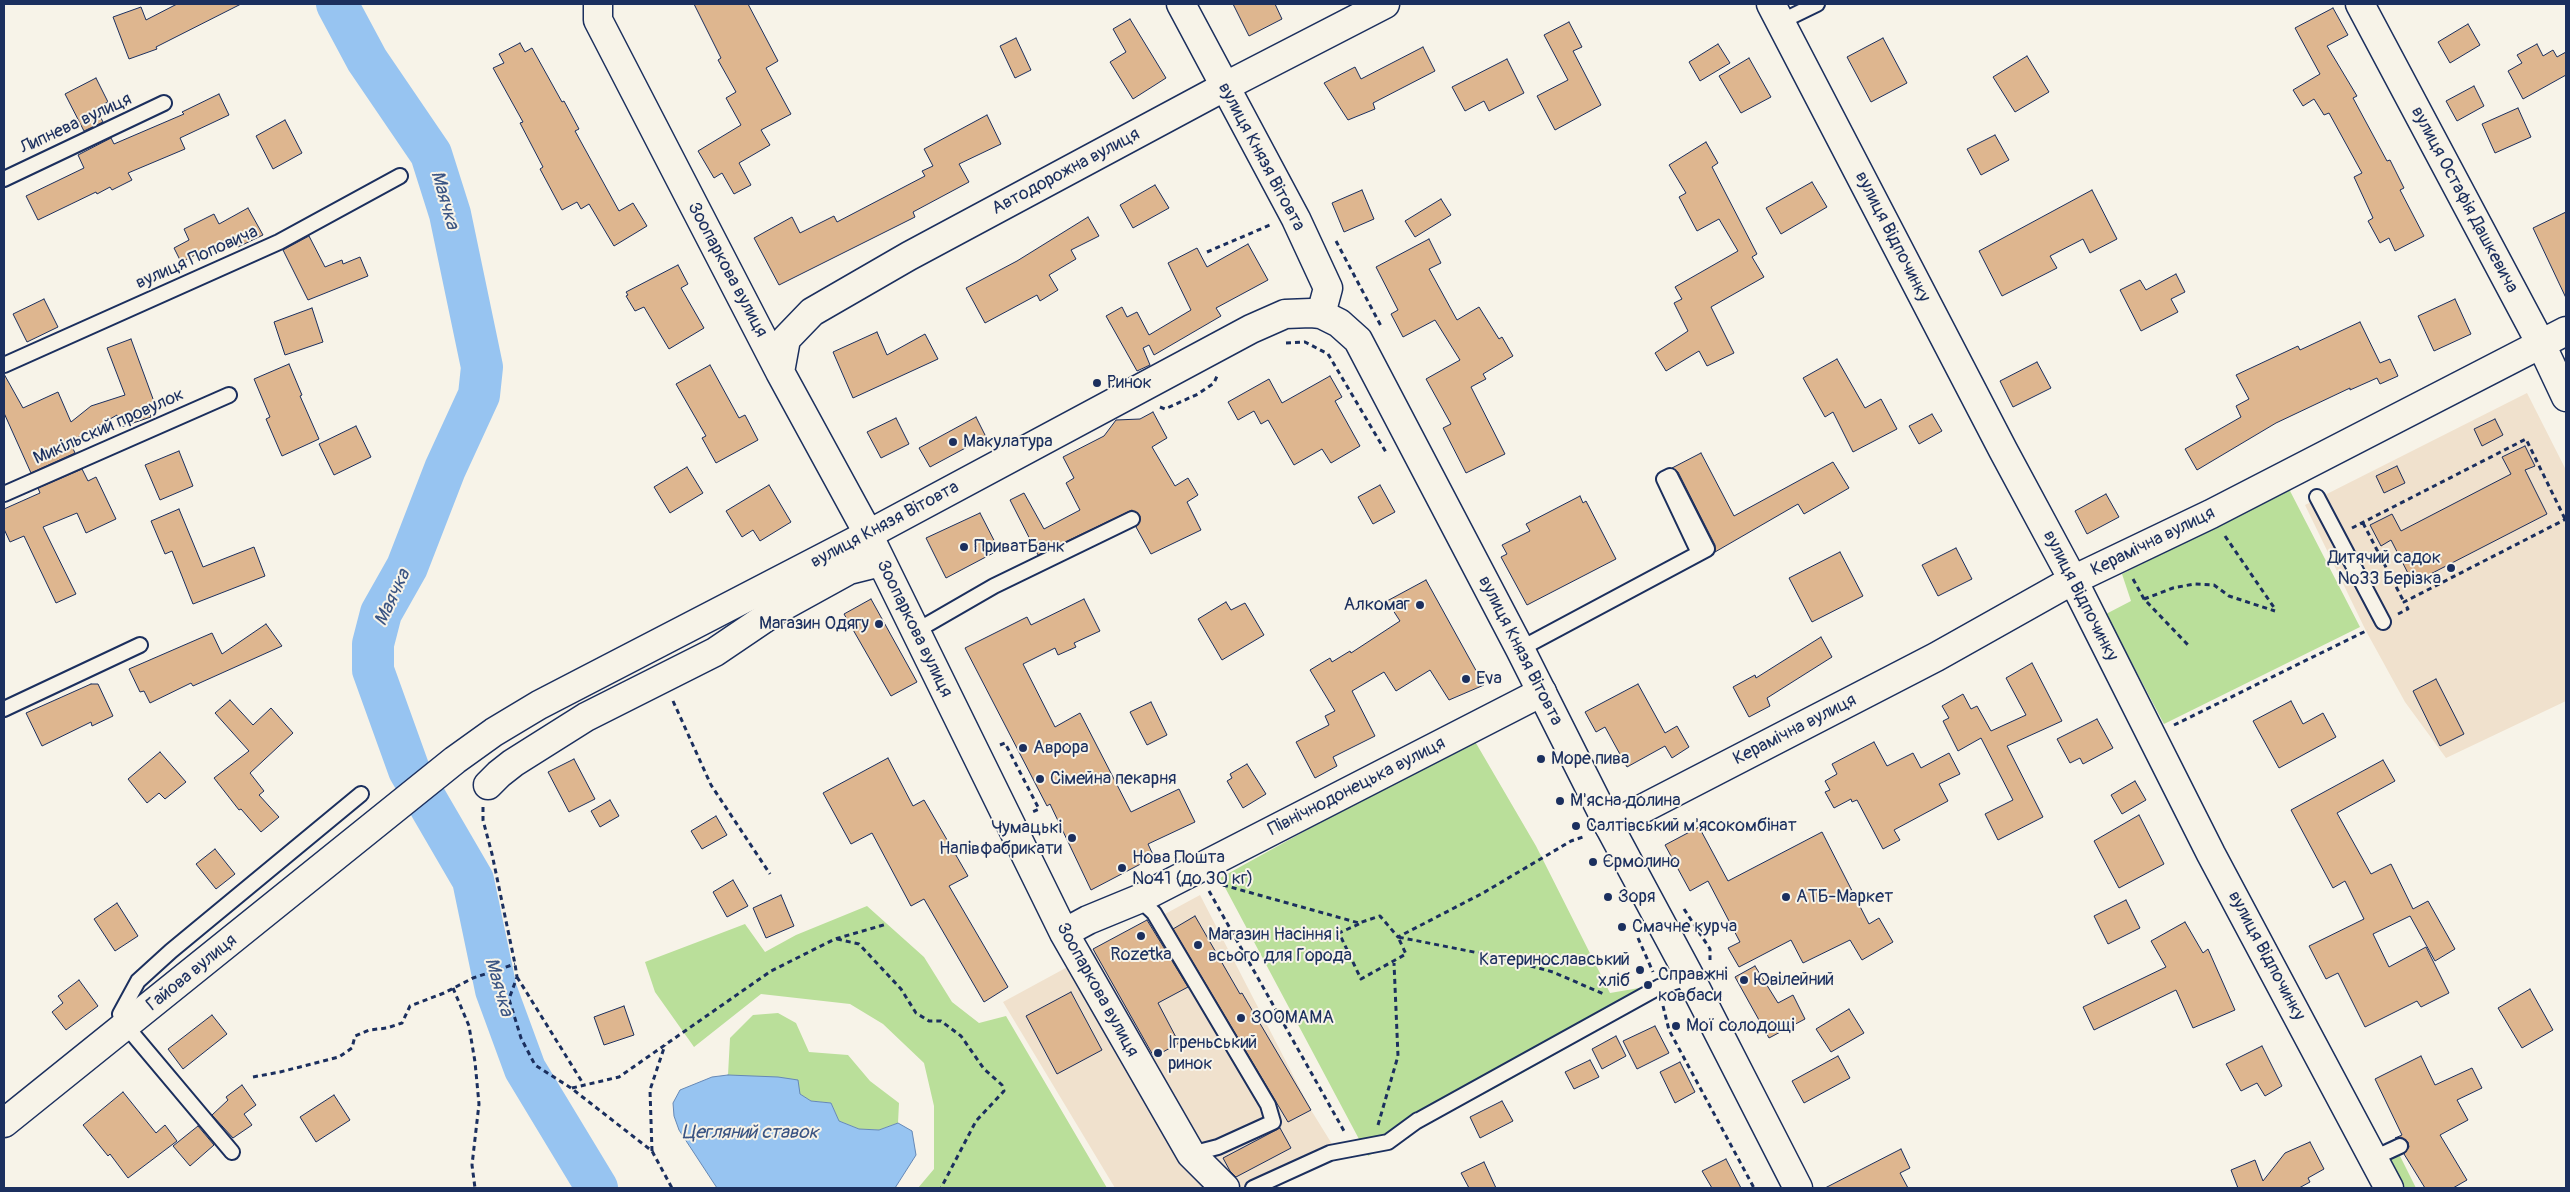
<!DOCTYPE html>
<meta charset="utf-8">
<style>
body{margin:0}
#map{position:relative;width:2570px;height:1192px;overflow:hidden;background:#f7f3e8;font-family:Pangolin,sans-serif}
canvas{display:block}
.frame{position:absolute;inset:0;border:5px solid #1b2f5e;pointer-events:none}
</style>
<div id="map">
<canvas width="2570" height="1192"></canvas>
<div class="frame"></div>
</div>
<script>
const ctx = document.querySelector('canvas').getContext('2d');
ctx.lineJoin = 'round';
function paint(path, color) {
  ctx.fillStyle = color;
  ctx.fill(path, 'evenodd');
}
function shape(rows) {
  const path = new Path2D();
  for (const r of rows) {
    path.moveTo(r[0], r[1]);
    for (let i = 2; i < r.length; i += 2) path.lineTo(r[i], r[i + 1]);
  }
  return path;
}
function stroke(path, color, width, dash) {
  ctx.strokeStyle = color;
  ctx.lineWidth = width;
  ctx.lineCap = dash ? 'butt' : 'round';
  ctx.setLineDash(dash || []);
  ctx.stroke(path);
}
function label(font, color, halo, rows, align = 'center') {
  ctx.font = font + ' Pangolin,sans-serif';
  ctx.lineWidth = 4;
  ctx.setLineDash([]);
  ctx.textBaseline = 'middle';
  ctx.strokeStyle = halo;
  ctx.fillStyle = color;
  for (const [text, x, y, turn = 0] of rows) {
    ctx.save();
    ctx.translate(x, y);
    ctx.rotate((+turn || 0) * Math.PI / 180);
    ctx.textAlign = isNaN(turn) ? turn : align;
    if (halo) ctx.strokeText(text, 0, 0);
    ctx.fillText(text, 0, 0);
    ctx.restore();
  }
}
paint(shape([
 [2527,393,2566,470,2566,701,2446,758,2405,702,2366,631,2305,505],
 [1200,895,1311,1110,1332,1144,1251,1188,1115,1188,1003,1002]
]), '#f0e1cd');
paint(shape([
 [2289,489,2360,627,2164,724,2106,614,2131,601,2122,574],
 [1473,738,1536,846,1610,993,1645,987,1650,1001,1501,1085,1368,1156,1220,878],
 [867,906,924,957,952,1002,979,1023,1006,1016,1107,1188,918,1188,934,1169,934,1106,924,1063,883,1024,850,1004,761,994,694,1047,655,992,645,962,745,924,765,952,796,935],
 [778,1013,796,1023,809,1052,848,1055,870,1081,899,1103,898,1123,879,1130,859,1129,839,1121,831,1103,811,1101,800,1094,744,1077,728,1075,730,1038,753,1015],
 [2399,1154,2416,1188,2396,1188,2382,1162]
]), '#badf9a');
const water = shape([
 [728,1075,778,1077,798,1080,800,1094,811,1101,831,1103,839,1121,859,1129,879,1130,898,1123,912,1131,916,1155,895,1188,717,1188,679,1130,674,1116,673,1103,680,1090,712,1077,728,1075]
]);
paint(water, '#97c4f1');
stroke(water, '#6588b6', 1);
stroke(shape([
 [337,4,367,60,431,154,450,214,482,367,479,395,445,469,407,567,381,613,373,644,373,670,409,770,473,880,496,990,525,1069,597,1188]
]), '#97c4f1', 42);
const building = shape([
 [177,4,241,4,156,47,157,49,129,59,113,17,141,7,146,20,177,4],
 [694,4,748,4,778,61,766,68,791,114,761,130,770,145,739,163,751,185,734,194,722,173,714,178,698,151,741,125,726,98,736,92,718,60,721,58,694,4],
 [1233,4,1275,4,1282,19,1249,36,1233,4],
 [2333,8,2348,35,2327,46,2357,96,2353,98,2387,161,2390,160,2404,188,2400,190,2424,236,2395,251,2389,238,2380,243,2368,221,2373,218,2354,177,2362,173,2329,113,2324,115,2314,99,2303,106,2293,90,2320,74,2295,28,2333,8],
 [1130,19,1166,78,1133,99,1110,62,1126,52,1113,29,1130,19],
 [1569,22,1582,47,1573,51,1601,105,1555,130,1537,96,1568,80,1544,35,1569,22],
 [2468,24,2480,45,2450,63,2438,42,2468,24],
 [1016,38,1031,70,1015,78,1000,46,1016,38],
 [1883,38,1907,83,1871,102,1847,57,1883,38],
 [520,43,525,52,532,48,562,102,564,101,579,129,575,131,619,211,633,203,647,226,614,246,589,204,581,209,577,202,562,210,540,169,543,167,520,123,523,122,493,68,504,63,499,54,520,43],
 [1718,44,1730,63,1700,81,1689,62,1718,44],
 [2537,44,2543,56,2553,50,2557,57,2566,52,2566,75,2523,99,2508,71,2522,63,2517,55,2537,44],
 [1423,47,1435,71,1373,103,1375,109,1348,120,1324,83,1355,67,1361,79,1423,47],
 [2027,56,2049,92,2015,112,1993,77,2027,56],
 [1749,58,1771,97,1741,113,1719,76,1749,58],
 [1507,59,1524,93,1489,111,1484,101,1465,111,1452,87,1507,59],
 [96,78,108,102,96,108,103,122,84,131,65,94,96,78],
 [2474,86,2484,106,2457,121,2446,101,2474,86],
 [219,94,229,115,180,138,185,149,128,173,132,180,112,190,110,187,97,194,96,192,38,220,26,196,84,168,78,155,111,138,114,144,184,114,182,112,219,94],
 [2518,108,2531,137,2495,153,2482,124,2518,108],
 [987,115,1001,144,959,164,969,182,913,212,915,217,779,285,754,238,792,217,800,233,834,216,837,222,925,176,922,171,933,166,924,149,987,115],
 [285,120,302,153,273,169,256,136,285,120],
 [1995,135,2009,160,1981,175,1967,149,1995,135],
 [1706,142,1718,163,1712,167,1757,254,1752,257,1764,277,1711,307,1734,353,1707,366,1699,351,1666,371,1655,353,1688,331,1674,303,1682,299,1675,287,1738,251,1719,219,1697,231,1679,197,1686,193,1669,165,1706,142],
 [1812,182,1827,207,1781,234,1766,208,1812,182],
 [1155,185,1169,208,1133,228,1120,205,1155,185],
 [1362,190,1374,219,1344,232,1332,203,1362,190],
 [2092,190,2117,239,2090,253,2083,239,2050,256,2057,268,2002,296,1979,251,2092,190],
 [1441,199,1451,215,1415,237,1405,221,1441,199],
 [248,208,263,235,238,247,232,237,181,262,174,248,189,240,184,229,214,214,219,224,248,208],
 [2566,212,2566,298,2533,228,2566,212],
 [1088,217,1099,236,1071,250,1076,259,1049,275,1058,290,1040,301,1037,295,985,323,966,288,1017,261,1088,217],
 [309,236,325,267,342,260,343,264,360,257,368,276,308,300,283,250,309,236],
 [1429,239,1441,263,1429,269,1457,320,1479,307,1499,339,1502,337,1513,356,1483,374,1486,379,1471,387,1505,454,1466,473,1443,428,1451,424,1426,379,1460,360,1435,320,1403,337,1391,314,1398,310,1376,267,1429,239],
 [1248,244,1268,280,1216,308,1221,316,1154,355,1149,345,1143,348,1150,365,1137,371,1106,316,1122,307,1127,317,1137,312,1149,335,1191,310,1168,263,1197,248,1207,267,1248,244],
 [678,265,688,284,681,288,704,328,669,349,644,307,635,311,626,296,628,295,626,292,678,265],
 [2176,274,2185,292,2171,299,2178,312,2141,331,2120,290,2140,280,2146,290,2176,274],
 [44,299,58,327,27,342,13,314,44,299],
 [2455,299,2471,334,2434,351,2418,316,2455,299],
 [312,308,323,342,285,355,274,322,312,308],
 [2360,322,2380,363,2390,359,2398,376,2380,384,2377,378,2350,390,2350,388,2276,423,2197,470,2185,449,2241,417,2236,406,2249,399,2236,375,2298,346,2300,350,2360,322],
 [877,332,887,355,925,334,938,359,853,398,833,352,877,332],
 [131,339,156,407,149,410,151,417,121,427,117,415,70,442,75,453,31,473,4,413,4,374,23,408,58,392,71,422,91,406,125,395,107,348,131,339],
 [1837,359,1865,408,1881,399,1897,429,1853,452,1833,412,1825,417,1803,378,1837,359],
 [2037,362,2051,388,2013,407,2000,381,2037,362],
 [289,364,302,395,300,396,319,439,282,456,266,419,270,417,254,379,289,364],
 [710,365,739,418,745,415,758,440,716,463,702,438,706,436,676,384,710,365],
 [1330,376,1342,397,1335,401,1360,446,1331,463,1322,449,1294,465,1268,420,1261,424,1254,411,1238,420,1228,402,1269,379,1282,403,1330,376],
 [1153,412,1167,438,1152,447,1175,486,1188,478,1198,495,1187,502,1201,530,1151,554,1136,527,1139,523,1140,516,1132,510,1038,555,1010,500,1024,493,1044,529,1080,510,1066,483,1074,478,1063,457,1104,436,1116,420,1140,419,1153,412],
 [1932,414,1942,431,1919,444,1909,426,1932,414],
 [976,417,986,437,930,467,919,448,976,417],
 [896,418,909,444,881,458,867,432,896,418],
 [2495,419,2503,435,2482,446,2474,429,2495,419],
 [356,426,371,457,334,475,319,444,356,426],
 [2525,446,2535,466,2525,470,2547,514,2413,583,2391,540,2381,546,2370,525,2392,514,2401,531,2511,474,2502,457,2525,446],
 [179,451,193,486,160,500,145,465,179,451],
 [1701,453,1734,516,1833,462,1849,488,1804,514,1798,504,1715,552,1715,545,1678,472,1672,468,1701,453],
 [2397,466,2405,483,2384,493,2376,476,2397,466],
 [687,467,703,493,670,513,654,487,687,467],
 [82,469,88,481,96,477,116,519,86,533,77,513,43,527,76,594,56,603,24,536,10,542,4,529,4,509,40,493,38,488,82,469],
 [769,485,791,522,760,541,753,530,742,537,726,511,769,485],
 [1380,485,1395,512,1373,524,1358,497,1380,485],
 [2106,494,2119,517,2087,534,2075,511,2106,494],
 [1580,496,1583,503,1586,501,1616,559,1527,605,1501,557,1507,554,1502,545,1530,531,1526,524,1580,496],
 [179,509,203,567,254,547,265,576,193,604,172,551,165,554,151,521,179,509],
 [980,513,999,550,946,578,926,538,980,513],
 [1956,548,1972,579,1938,596,1922,565,1956,548],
 [1840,552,1863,596,1812,622,1789,578,1840,552],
 [1426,580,1484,685,1449,700,1430,670,1396,691,1384,672,1352,691,1375,736,1333,757,1337,766,1315,778,1296,742,1329,725,1325,716,1335,711,1310,670,1330,658,1332,662,1350,651,1351,653,1400,621,1387,601,1426,580],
 [871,599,917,682,891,696,844,614,871,599],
 [1084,599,1100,631,1074,643,1076,647,1058,655,1055,648,1023,664,1055,727,1080,713,1131,812,1179,789,1195,822,1148,844,1154,857,1091,890,1050,804,1047,806,965,648,1027,617,1031,625,1084,599],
 [1226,602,1231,610,1245,603,1264,635,1222,660,1198,619,1226,602],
 [266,624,282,646,193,686,191,683,150,703,144,691,140,692,129,669,212,633,222,654,266,624],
 [1821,637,1832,657,1767,698,1770,706,1749,717,1733,687,1755,675,1756,678,1821,637],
 [2032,663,2062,721,2007,746,2043,817,1998,840,1985,814,2013,800,1981,738,1958,751,1943,721,1949,718,1942,706,1963,694,1971,709,1977,706,1991,731,2026,715,2006,678,2032,663],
 [2436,679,2464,734,2440,746,2413,691,2436,679],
 [91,684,98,684,113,716,92,726,91,722,42,746,26,713,91,684],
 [1638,684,1665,733,1677,726,1689,747,1672,758,1665,746,1627,767,1605,727,1596,732,1585,712,1638,684],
 [230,700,253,725,271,708,293,733,250,773,264,791,259,795,279,817,261,832,241,809,239,810,214,778,249,751,215,713,230,700],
 [2291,701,2303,724,2323,713,2336,737,2279,768,2253,721,2291,701],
 [1151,702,1167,735,1147,745,1130,712,1151,702],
 [2097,719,2113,748,2083,764,2080,758,2070,763,2057,739,2097,719],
 [1874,742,1887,766,1913,753,1921,768,1949,753,1960,774,1939,784,1948,801,1894,830,1900,840,1883,849,1857,800,1852,802,1851,799,1834,808,1825,792,1830,790,1825,781,1837,774,1832,764,1874,742],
 [160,752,186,782,165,799,159,793,147,803,128,779,160,752],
 [888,758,913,806,924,800,968,876,949,886,1008,987,984,1002,924,899,911,906,872,833,851,844,823,793,888,758],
 [574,759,595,799,569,812,548,772,574,759],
 [2383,760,2395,781,2337,813,2371,874,2391,864,2413,909,2428,901,2455,949,2435,961,2410,916,2373,934,2389,967,2426,947,2449,993,2421,1007,2417,1001,2365,1027,2338,973,2326,979,2309,946,2364,919,2345,881,2333,888,2291,810,2383,760],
 [1247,764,1266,794,1243,808,1227,781,1232,778,1230,774,1247,764],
 [2135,781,2146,800,2122,814,2111,795,2135,781],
 [610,800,619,816,600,827,591,811,610,800],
 [2139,815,2164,864,2119,888,2094,841,2139,815],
 [716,816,727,835,702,849,691,831,716,816],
 [1699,827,1728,881,1822,832,1869,924,1879,918,1893,942,1862,960,1850,940,1803,963,1791,940,1739,967,1728,948,1740,942,1708,881,1690,891,1665,845,1699,827],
 [215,849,235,874,216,889,196,864,215,849],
 [733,880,748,906,727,917,713,892,733,880],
 [781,895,794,926,766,938,753,908,781,895],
 [2126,900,2140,928,2108,944,2094,916,2126,900],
 [117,903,138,936,115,951,94,919,117,903],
 [1195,916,1240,994,1242,993,1311,1110,1288,1122,1173,929,1195,916],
 [1147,920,1188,987,1158,1003,1179,1043,1154,1057,1093,949,1147,920],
 [2185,922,2203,953,2208,949,2235,1010,2193,1028,2176,990,2094,1030,2083,1007,2166,967,2151,941,2185,922],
 [1755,966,1778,1003,1793,995,1805,1019,1769,1038,1735,977,1755,966],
 [79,980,98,1006,66,1030,52,1012,63,1003,58,996,79,980],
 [2530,989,2553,1030,2522,1048,2498,1008,2530,989],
 [1071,992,1102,1050,1057,1074,1026,1016,1071,992],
 [624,1006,634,1035,604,1045,594,1017,624,1006],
 [1849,1009,1864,1033,1831,1052,1816,1029,1849,1009],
 [212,1015,227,1034,183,1069,168,1049,212,1015],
 [1655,1026,1669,1053,1637,1069,1623,1041,1655,1026],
 [1616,1036,1626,1056,1602,1069,1592,1049,1616,1036],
 [2262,1046,2282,1086,2265,1096,2257,1083,2241,1091,2226,1064,2262,1046],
 [1838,1056,1850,1078,1804,1103,1792,1081,1838,1056],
 [2421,1056,2435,1085,2472,1068,2482,1088,2457,1100,2468,1120,2440,1135,2467,1180,2453,1188,2425,1188,2404,1154,2409,1147,2408,1142,2401,1137,2395,1138,2402,1135,2375,1079,2421,1056],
 [1590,1060,1599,1077,1574,1089,1565,1072,1590,1060],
 [1680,1062,1695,1092,1675,1103,1660,1072,1680,1062],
 [242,1085,256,1105,244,1114,252,1125,233,1138,212,1115,228,1100,226,1097,242,1085],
 [123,1092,156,1133,165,1125,177,1141,128,1178,110,1154,108,1156,83,1125,123,1092],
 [334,1095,350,1120,316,1142,300,1117,334,1095],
 [1502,1101,1513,1121,1480,1138,1470,1117,1502,1101],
 [198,1126,214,1145,190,1166,173,1146,198,1126],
 [1280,1128,1291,1148,1236,1177,1230,1171,1223,1158,1280,1128],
 [2310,1142,2324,1169,2308,1178,2310,1182,2299,1188,2238,1188,2231,1170,2255,1160,2263,1181,2285,1153,2310,1142],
 [1901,1149,1910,1168,1900,1173,1908,1188,1825,1188,1901,1149],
 [1726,1159,1741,1188,1712,1188,1702,1171,1726,1159],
 [1484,1162,1496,1188,1469,1188,1461,1173,1484,1162]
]);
paint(building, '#deb68f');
stroke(building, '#1b2f5e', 1);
const lane = shape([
 [1780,22,1817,4],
 [4,179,164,103],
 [4,365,279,242,400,176],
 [4,494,229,395],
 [2317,497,2383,622],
 [916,631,994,586,1132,519],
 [1520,649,1707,549,1670,476,1664,479,1699,553],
 [4,709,140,645],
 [1139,899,1154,913,1268,1105,1273,1122,1218,1147,1191,1154],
 [1415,1122,1659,987,1690,977],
 [232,1152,126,1026,120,1014,138,981,171,951,361,794],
 [2374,1158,2400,1146],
 [1253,1188,1330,1153,1388,1142,1418,1120]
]);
const street = shape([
 [598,4,598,20,780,372,863,524,1064,933,1191,1154,1225,1188],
 [2360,4,2541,344,2566,397],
 [780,372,786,339,812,312,909,256,1224,87],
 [488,785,499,774,513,763,586,717,715,652,780,608,849,570,881,562],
 [1609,826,1936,657,2073,580,2211,514,2566,331],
 [1064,933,1088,920,1139,899,1542,692]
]);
const secondary = shape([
 [1181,4,1296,219,1328,288,1321,314],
 [1771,4,2003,450,2073,580,2211,854,2389,1188],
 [1224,87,1385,4]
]);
const primary = shape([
 [4,1123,455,760,494,732,539,705,867,535,1251,329,1285,314,1311,313,1321,314,1339,323,1358,340,1520,649,1609,826,1690,977,1798,1188]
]);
stroke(lane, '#1b2f5e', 18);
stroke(street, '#1b2f5e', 31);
stroke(secondary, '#1b2f5e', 31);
stroke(primary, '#1b2f5e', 31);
stroke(shape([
 [1336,241,1381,326],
 [1207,252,1270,225],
 [1286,343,1305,342,1328,354,1387,454],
 [1160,407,1165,409,1198,394,1214,383,1217,376],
 [2363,523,2404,602],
 [2352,528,2526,439,2565,519],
 [2225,536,2275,609],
 [2133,579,2144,599,2188,645],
 [2144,599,2173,588,2194,584,2214,585,2229,596,2275,611],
 [2398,614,2408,609,2404,602,2566,519],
 [673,701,711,785,770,874],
 [2174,725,2368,630],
 [1000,745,1005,743,1039,809,1032,812],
 [483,807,483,820,492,854,515,964,517,977,509,999,521,1038,535,1065,571,1088,652,1151,672,1188],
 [1223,885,1359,923,1380,916,1398,937,1483,893,1571,841,1586,836],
 [1209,891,1344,1131],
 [1684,909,1710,949,1710,960],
 [1359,924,1339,933,1361,979,1406,954,1398,937,1494,956,1553,972,1606,995],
 [1638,938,1653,972],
 [837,939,859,944,901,989,916,1013,929,1021,941,1021,961,1036,984,1069,1002,1085,1004,1091,976,1121,941,1188],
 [517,977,584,1085],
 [453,988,469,1026,475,1062,479,1104,472,1165,475,1188],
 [1663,1006,1669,1030,1754,1188],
 [253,1077,280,1072,339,1057,352,1048,355,1036,369,1030,387,1028,402,1023,410,1006,444,993,473,978,515,964],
 [572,1088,619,1077,771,971,835,939,887,924],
 [1378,1125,1398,1056,1394,963],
 [652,1151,650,1090,665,1045]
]), '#1b2f5e', 3, [5, 4]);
stroke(lane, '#f7f3e8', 14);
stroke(street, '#f7f3e8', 28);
stroke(secondary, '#f7f3e8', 28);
stroke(primary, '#f7f3e8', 28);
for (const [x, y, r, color] of [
 [1097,383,5,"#1b2f5e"],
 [953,442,5,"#1b2f5e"],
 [964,547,5,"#1b2f5e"],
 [2451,568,5,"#1b2f5e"],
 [1420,605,5,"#1b2f5e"],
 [879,624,5,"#1b2f5e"],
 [1466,679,5,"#1b2f5e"],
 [1023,748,5,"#1b2f5e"],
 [1541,759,5,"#1b2f5e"],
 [1040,779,5,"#1b2f5e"],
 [1560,801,5,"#1b2f5e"],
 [1576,826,5,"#1b2f5e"],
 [1072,838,5,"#1b2f5e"],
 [1593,862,5,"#1b2f5e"],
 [1122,868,5,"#1b2f5e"],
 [1608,897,5,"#1b2f5e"],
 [1786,897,5,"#1b2f5e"],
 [1622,927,5,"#1b2f5e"],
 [1141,936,5,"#1b2f5e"],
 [1198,945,5,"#1b2f5e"],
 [1640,970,5,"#1b2f5e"],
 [1744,980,5,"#1b2f5e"],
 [1648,985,5,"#1b2f5e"],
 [1241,1018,5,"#1b2f5e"],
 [1676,1026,5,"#1b2f5e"],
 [1158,1053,5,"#1b2f5e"]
]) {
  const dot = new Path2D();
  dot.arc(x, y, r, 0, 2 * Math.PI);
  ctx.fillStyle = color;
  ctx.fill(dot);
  stroke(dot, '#f7f3e8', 2);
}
label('18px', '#1b2f5e', '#f7f3e8', [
 ["Липнева вулиця",76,124,-25],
 ["вулиця Князя Вітовта",1261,157,62],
 ["Автодорожна вулиця",1066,172,-28],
 ["вулиця Остафія Дашкевича",2464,200,62],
 ["вулиця Відпочинку",1892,237,63],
 ["вулиця Поповича",197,258,-24],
 ["Зоопаркова вулиця",727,270,62],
 ["Микільский провулок",109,427,-24],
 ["вулиця Князя Вітовта",885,525,-28],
 ["Керамічна вулиця",2153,542,-26],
 ["вулиця Відпочинку",2080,596,63],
 ["Зоопаркова вулиця",914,629,64],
 ["вулиця Князя Вітовта",1520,651,63],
 ["Керамічна вулиця",1795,730,-27],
 ["Північнодонецька вулиця",1357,787,-27],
 ["вулиця Відпочинку",2266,956,62],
 ["Гайова вулиця",192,973,-39],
 ["Зоопаркова вулиця",1097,990,61]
]);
label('18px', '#1b2f5e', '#f7f3e8', [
 ["Ринок",1107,383],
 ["Макулатура",963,442],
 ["ПриватБанк",974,547],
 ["Дитячий садок",2441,558,"right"],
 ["№33 Берізка",2441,579,"right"],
 ["Алкомаг",1410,605,"right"],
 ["Магазин Одягу",869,624,"right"],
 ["Eva",1476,679],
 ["Аврора",1033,748],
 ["Море пива",1551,759],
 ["Сімейна пекарня",1050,779],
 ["М'ясна долина",1570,801],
 ["Салтівський м'ясокомбінат",1586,826],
 ["Чумацькі",1062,828,"right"],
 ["Напівфабрикати",1062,849,"right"],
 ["Нова Пошта",1132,858],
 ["№41 (до 30 кг)",1132,879],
 ["Єрмолино",1603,862],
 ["Зоря",1618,897],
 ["АТБ-Маркет",1796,897],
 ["Смачне курча",1632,927],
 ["Магазин Насіння і",1208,935],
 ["всього для Города",1208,956],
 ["Rozetka",1141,955,"center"],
 ["Катеринославський",1630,960,"right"],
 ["хліб",1630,981,"right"],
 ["Справжні",1658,975],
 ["ковбаси",1658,996],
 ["Ювілейний",1754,980],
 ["ЗООМАМА",1251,1018],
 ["Мої солодощі",1686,1026],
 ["Ігреньський",1168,1043],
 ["ринок",1168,1064]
], 'left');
label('italic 19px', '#3a5483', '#f7f3e8', [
 ["Маячка",444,200,74],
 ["Маячка",393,598,-65],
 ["Маячка",498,987,74],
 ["Цегляний ставок",750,1133]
]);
</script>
